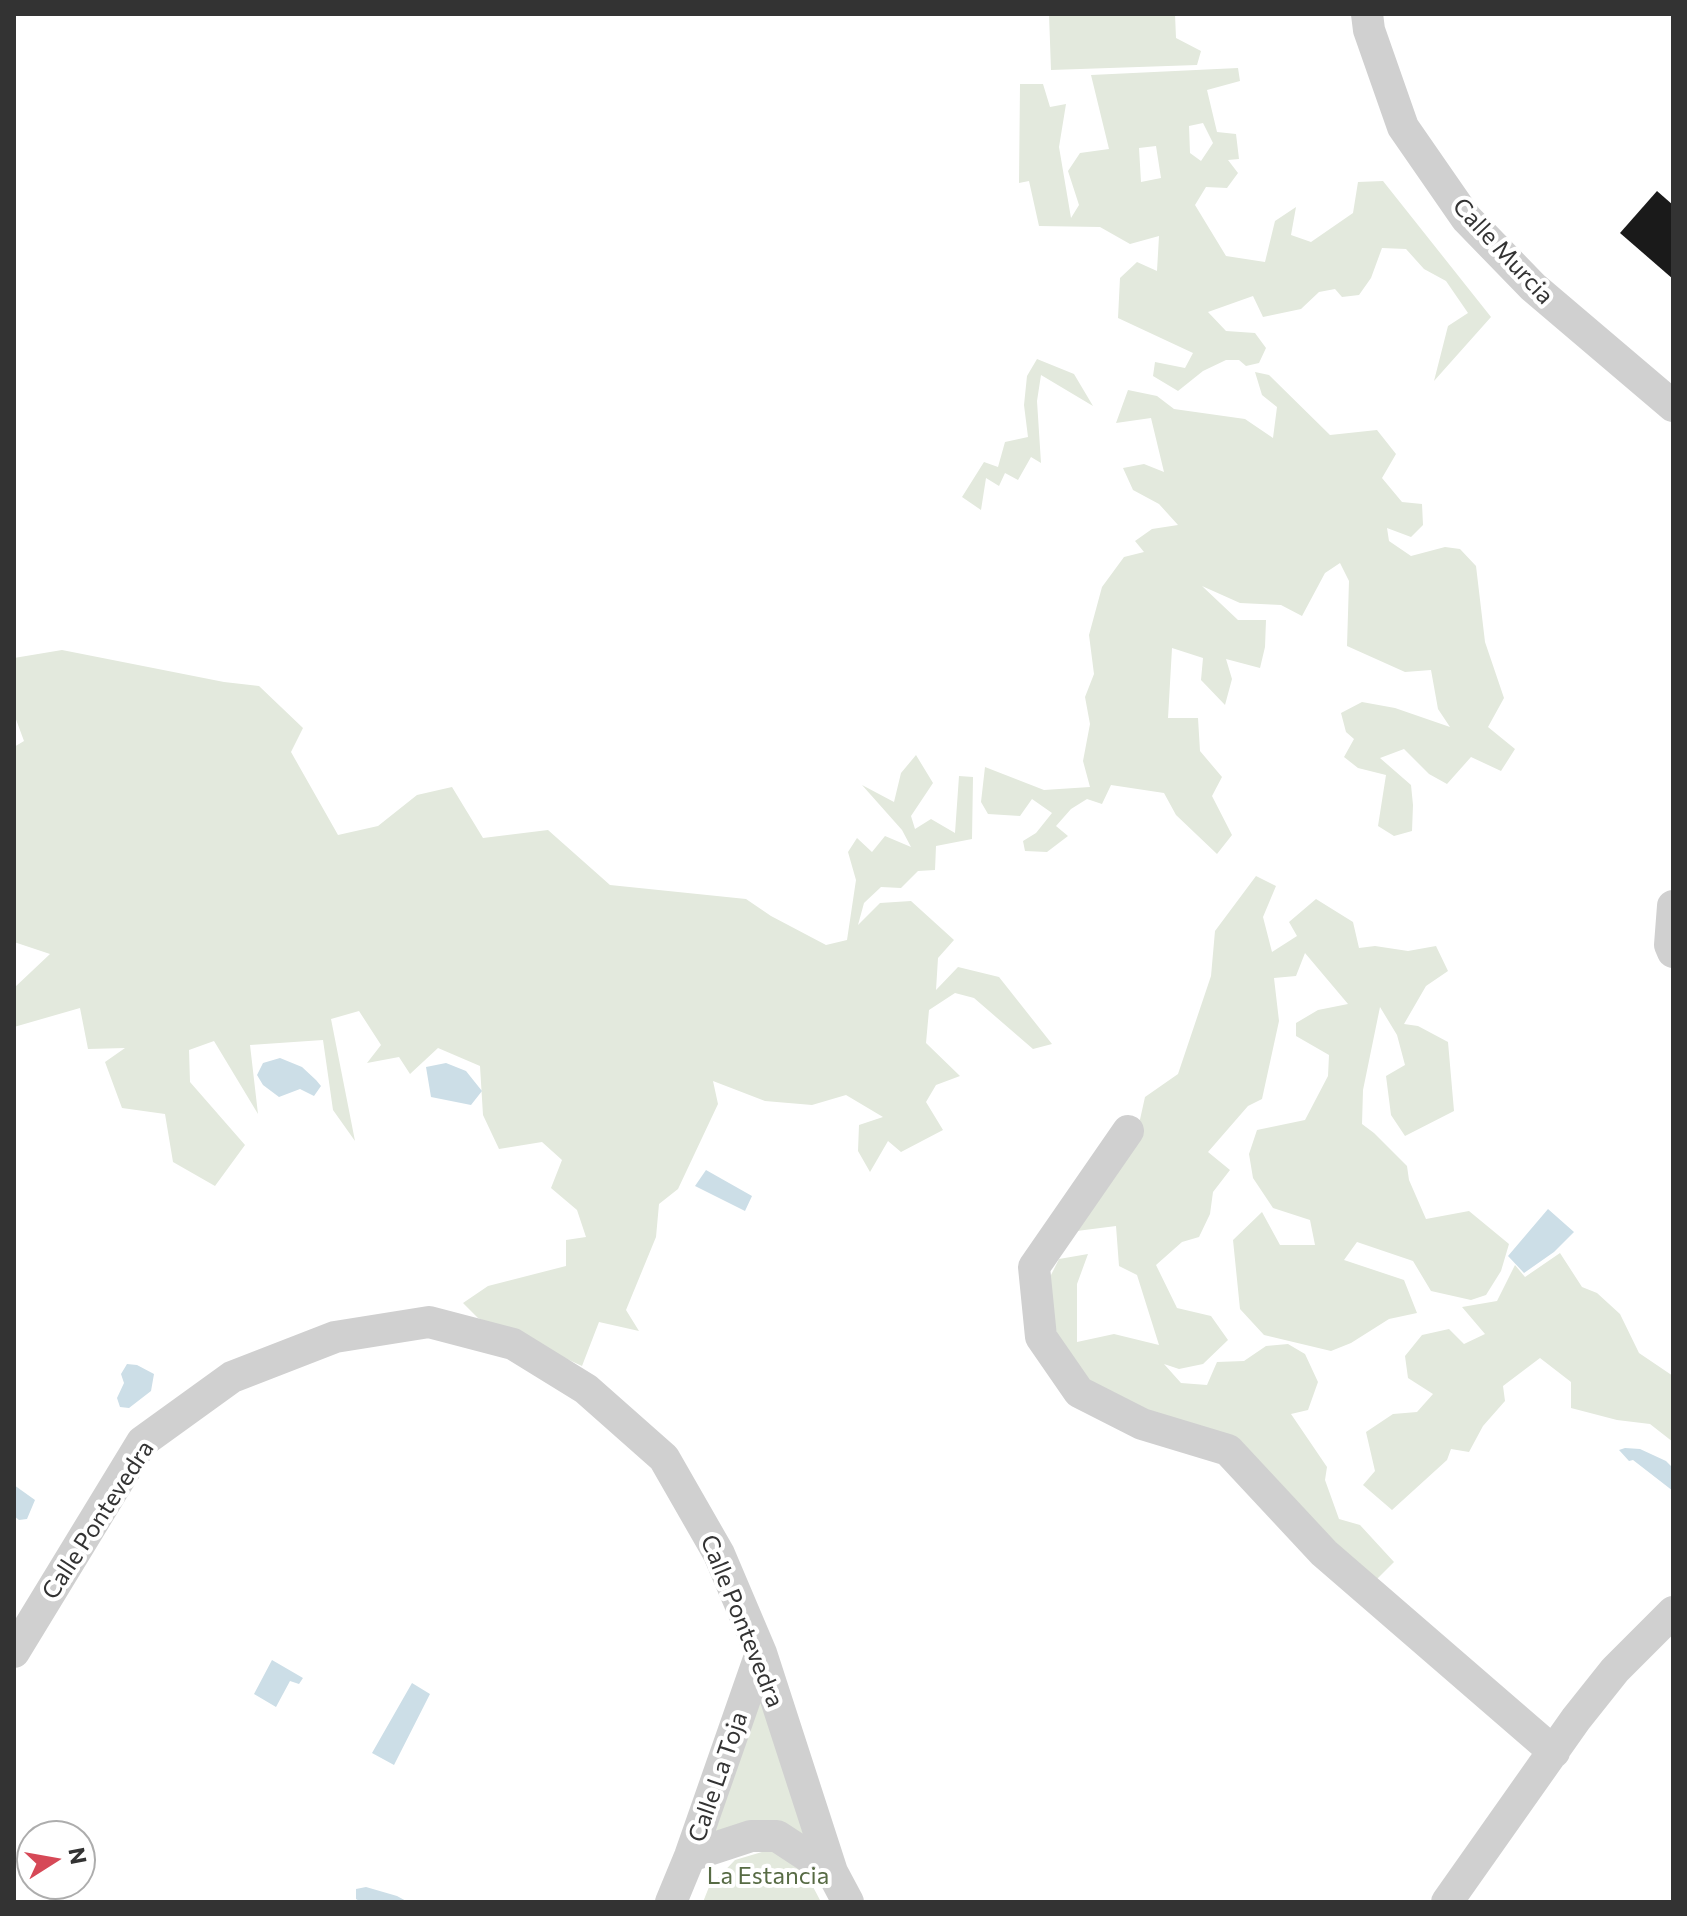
<!DOCTYPE html>
<style>
body{margin:0}
#map{position:relative;width:1687px;height:1916px;overflow:hidden;background:#fff;font-family:Commissioner,sans-serif}
canvas{display:block}
.frame{position:absolute;inset:0;border:16px solid #333;pointer-events:none}
.north{position:absolute;left:16px;top:1820px;width:80px;height:80px;box-sizing:border-box;background:#fff;border:2px solid #adadad;border-radius:50%;rotate:79deg;font-size:22px;font-weight:700;line-height:32px;text-align:center;color:#333}
.north::after{content:'';display:block;margin:auto;width:28px;height:36px;background:#d64957;clip-path:polygon(50% 0,100% 100%,50% 72%,0 100%)}
</style>
<div id="map">
<canvas width="1687" height="1916"></canvas>
<div class="frame"></div>
<div class="north">N</div>
</div>
<script>
const ctx = document.querySelector('canvas').getContext('2d');
ctx.lineJoin = 'round';
function paint(path, color) {
  ctx.fillStyle = color;
  ctx.fill(path, 'evenodd');
}
function shape(rows) {
  const path = new Path2D();
  for (const r of rows) {
    path.moveTo(r[0], r[1]);
    for (let i = 2; i < r.length; i += 2) path.lineTo(r[i], r[i + 1]);
  }
  return path;
}
function stroke(path, color, width, dash) {
  ctx.strokeStyle = color;
  ctx.lineWidth = width;
  ctx.lineCap = dash ? 'butt' : 'round';
  ctx.setLineDash(dash || []);
  ctx.stroke(path);
}
function label(font, color, halo, rows, align = 'center') {
  ctx.font = font + ' Commissioner,sans-serif';
  ctx.lineWidth = 8;
  ctx.setLineDash([]);
  ctx.textBaseline = 'middle';
  ctx.strokeStyle = halo;
  ctx.fillStyle = color;
  for (const [text, x, y, turn = 0] of rows) {
    ctx.save();
    ctx.translate(x, y);
    ctx.rotate((+turn || 0) * Math.PI / 180);
    ctx.textAlign = isNaN(turn) ? turn : align;
    if (halo) ctx.strokeText(text, 0, 0);
    ctx.fillText(text, 0, 0);
    ctx.restore();
  }
}
paint(shape([
 [1049,14,1175,14,1176,38,1201,51,1197,65,1051,70],
 [1238,68,1240,81,1207,90,1217,132,1236,134,1239,159,1228,160,1238,173,1227,188,1206,187,1195,205,1226,256,1265,262,1275,221,1296,207,1291,235,1311,242,1353,213,1358,182,1383,181,1491,317,1434,381,1448,326,1468,313,1446,281,1424,269,1406,249,1382,248,1371,278,1359,295,1342,297,1335,289,1319,292,1301,309,1263,317,1253,296,1208,312,1226,331,1255,333,1266,348,1259,363,1246,366,1239,360,1226,360,1203,371,1178,391,1153,376,1155,362,1185,368,1193,353,1118,318,1120,278,1137,262,1157,271,1159,236,1130,244,1100,227,1039,226,1029,181,1019,183,1020,84,1043,84,1050,107,1066,104,1059,147,1071,218,1079,205,1068,171,1080,153,1109,149,1091,75],
 [1203,123,1213,143,1201,161,1190,153,1189,126],
 [1156,146,1161,178,1141,182,1139,148],
 [1037,359,1074,374,1093,406,1041,375,1037,401,1041,463,1031,457,1018,480,1005,473,999,486,986,478,981,510,962,497,984,462,998,467,1005,442,1028,437,1024,405,1027,376],
 [1255,372,1269,375,1330,435,1377,430,1396,454,1382,478,1402,502,1422,504,1423,525,1411,537,1387,528,1389,541,1411,556,1445,547,1460,549,1476,566,1485,642,1504,698,1488,727,1515,749,1501,771,1471,757,1447,784,1429,774,1404,749,1380,758,1411,785,1413,805,1412,831,1394,836,1378,826,1386,775,1358,768,1344,757,1354,739,1346,732,1341,713,1362,702,1395,708,1450,727,1438,709,1431,670,1405,672,1347,646,1349,581,1340,563,1325,573,1302,616,1281,605,1240,603,1202,586,1238,620,1266,620,1265,647,1260,668,1226,659,1232,679,1225,705,1201,680,1203,658,1172,648,1168,718,1198,718,1200,751,1222,777,1212,796,1232,835,1217,854,1176,815,1164,793,1111,785,1102,804,1087,799,1071,809,1056,826,1068,836,1047,852,1025,851,1023,841,1036,833,1052,813,1032,799,1020,816,988,814,981,802,985,767,1044,790,1090,787,1083,761,1090,724,1085,697,1094,674,1089,635,1102,587,1124,557,1144,552,1135,541,1152,529,1178,525,1159,504,1133,490,1123,468,1144,464,1164,472,1151,418,1116,423,1128,390,1157,396,1174,409,1245,419,1273,438,1277,407,1262,395],
 [62,650,224,682,259,686,303,728,291,752,338,835,378,826,417,795,452,787,483,838,548,830,610,885,746,899,771,916,826,945,847,940,856,880,848,852,857,838,872,852,885,836,911,847,902,830,862,785,894,802,901,773,916,755,933,783,911,816,915,829,931,819,955,833,959,776,973,777,972,839,936,846,935,870,918,871,901,888,881,887,864,903,858,925,880,903,911,901,954,940,938,958,936,990,958,967,999,977,1052,1044,1033,1049,974,998,955,993,929,1010,926,1043,960,1076,936,1085,926,1102,943,1130,901,1152,888,1141,870,1172,858,1151,859,1125,883,1117,846,1095,812,1105,765,1101,713,1081,718,1104,678,1189,659,1204,656,1237,626,1310,639,1331,599,1322,582,1366,478,1318,463,1303,488,1286,566,1266,566,1240,586,1237,577,1210,551,1188,562,1160,542,1142,499,1149,483,1115,480,1066,438,1048,410,1074,399,1057,367,1063,381,1045,359,1011,331,1019,355,1141,333,1110,323,1040,250,1045,258,1114,214,1041,189,1050,190,1082,245,1145,215,1186,173,1162,165,1114,122,1108,105,1062,125,1048,88,1049,80,1008,14,1027,14,988,50,954,14,942,14,747,24,741,14,714,14,658],
 [1256,876,1276,886,1263,917,1272,952,1297,936,1289,922,1316,899,1353,922,1359,948,1375,946,1408,951,1436,946,1448,971,1426,986,1404,1024,1418,1026,1448,1042,1454,1111,1405,1136,1391,1115,1386,1076,1405,1065,1397,1035,1380,1007,1363,1090,1362,1124,1374,1133,1407,1166,1409,1180,1426,1219,1469,1211,1509,1244,1501,1271,1486,1295,1471,1300,1431,1291,1413,1261,1357,1242,1344,1260,1404,1280,1417,1313,1389,1319,1351,1343,1331,1351,1264,1335,1240,1309,1233,1240,1262,1212,1280,1245,1315,1245,1310,1220,1273,1208,1253,1178,1249,1154,1257,1130,1305,1120,1328,1076,1329,1055,1296,1036,1296,1023,1318,1010,1348,1004,1305,953,1296,976,1274,978,1279,1021,1262,1099,1248,1106,1208,1152,1230,1170,1213,1192,1210,1214,1199,1237,1182,1242,1156,1265,1177,1308,1211,1316,1228,1340,1203,1364,1179,1369,1164,1364,1181,1383,1207,1385,1217,1362,1244,1361,1266,1346,1288,1344,1305,1354,1318,1382,1308,1410,1291,1414,1327,1467,1325,1480,1339,1519,1360,1525,1394,1562,1373,1583,1229,1440,1137,1409,1086,1382,1057,1336,1048,1281,1059,1259,1088,1254,1077,1284,1077,1342,1114,1334,1159,1345,1137,1275,1119,1266,1116,1226,1069,1232,1135,1142,1145,1097,1178,1074,1211,976,1215,931],
 [1560,1253,1582,1287,1597,1293,1620,1314,1639,1353,1673,1376,1673,1442,1650,1424,1617,1420,1571,1408,1571,1382,1540,1358,1503,1386,1505,1401,1483,1426,1469,1452,1451,1449,1447,1460,1392,1510,1363,1485,1375,1471,1366,1432,1393,1414,1417,1412,1433,1394,1408,1378,1405,1356,1422,1335,1449,1329,1464,1344,1485,1334,1462,1307,1497,1301,1515,1265,1525,1277],
 [762,1675,816,1840,706,1837],
 [772,1849,801,1864,821,1902,703,1902,709,1887,735,1860]
]), '#e3e9dd');
paint(shape([
 [280,1058,302,1067,316,1080,321,1086,314,1096,300,1089,279,1097,263,1085,257,1075,263,1063],
 [446,1063,466,1071,482,1091,471,1105,431,1097,426,1067],
 [706,1170,752,1196,745,1211,695,1186],
 [1548,1209,1574,1232,1554,1252,1524,1273,1508,1256],
 [127,1364,137,1365,154,1374,151,1391,129,1408,120,1407,117,1398,124,1383,121,1374],
 [1625,1448,1640,1449,1666,1461,1673,1468,1673,1491,1633,1460,1629,1461,1619,1450],
 [14,1485,35,1500,27,1519,19,1520,14,1516],
 [272,1660,303,1678,299,1684,290,1681,276,1707,254,1694],
 [412,1683,430,1694,394,1765,372,1753],
 [366,1887,397,1896,408,1902,361,1902,356,1899,356,1889]
]), '#ccdee7');
paint(shape([
 [1657,191,1673,205,1673,279,1620,233]
]), '#1a1a1a');
stroke(shape([
 [1367,14,1369,30,1403,127,1466,218,1533,287,1673,406],
 [1673,906,1670,945,1673,952],
 [1128,1131,1034,1267,1041,1337,1079,1392,1142,1424,1228,1450,1324,1553,1554,1752],
 [14,1652,142,1442,232,1377,335,1337,429,1322,513,1344,586,1389,664,1458,719,1554,761,1653,832,1872,848,1902],
 [690,1856,751,1836,777,1836,832,1872],
 [671,1902,690,1856,761,1653],
 [1447,1902,1576,1719,1615,1670,1673,1612]
]), '#d0d0d0', 32);
label('24px', '#333', '#fff', [
 ["Calle Murcia",1503,251,47],
 ["Calle Pontevedra",98,1520,-57],
 ["Calle Pontevedra",742,1621,68],
 ["Calle La Toja",718,1777,-71]
]);
label('24px', '#576b44', '#fff', [
 ["La Estancia",768,1876]
]);
</script>
